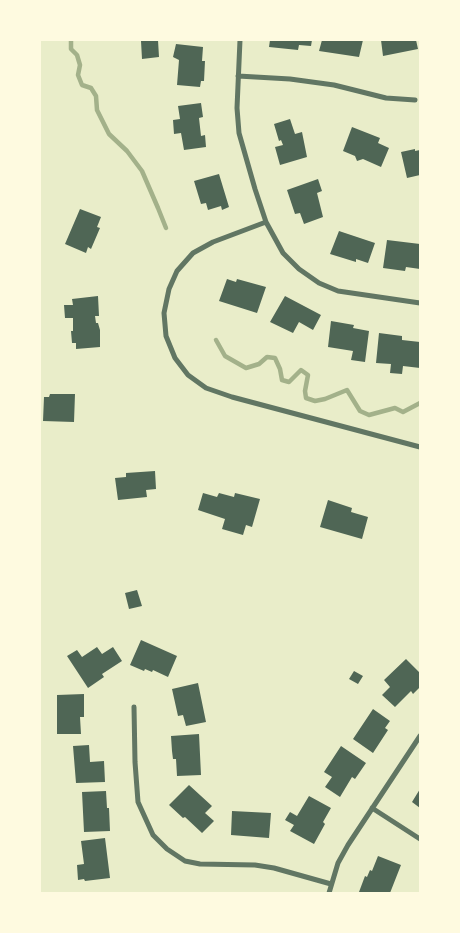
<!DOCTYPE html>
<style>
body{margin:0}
#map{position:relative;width:460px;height:933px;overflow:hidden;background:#e9edc9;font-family:Figtree,sans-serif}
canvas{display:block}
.frame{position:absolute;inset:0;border:41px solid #fefae0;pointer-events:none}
</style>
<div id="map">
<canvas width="460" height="933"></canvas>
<div class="frame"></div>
</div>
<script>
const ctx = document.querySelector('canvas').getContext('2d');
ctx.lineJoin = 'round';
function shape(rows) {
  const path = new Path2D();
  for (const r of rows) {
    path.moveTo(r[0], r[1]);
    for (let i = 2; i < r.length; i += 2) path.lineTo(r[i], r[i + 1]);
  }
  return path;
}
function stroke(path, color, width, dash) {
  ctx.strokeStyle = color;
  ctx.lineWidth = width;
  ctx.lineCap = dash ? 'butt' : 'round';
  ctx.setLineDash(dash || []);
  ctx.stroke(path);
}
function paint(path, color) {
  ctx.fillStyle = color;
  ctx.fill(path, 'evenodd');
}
stroke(shape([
 [71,40,71,49,77,55,80,65,78,75,82,85,91,88,96,96,97,110,109,134,127,151,142,171,158,208,166,228],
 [216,340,225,356,246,368,259,364,267,357,275,358,280,369,282,380,289,382,301,370,308,375,305,391,306,398,315,401,325,399,347,390,360,411,369,415,395,408,403,412,420,403]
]), '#a3b18a', 4.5);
paint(shape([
 [158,40,159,57,142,59,141,41],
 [270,40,312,40,311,46,299,45,298,50,269,47],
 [322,40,363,40,359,57,319,51],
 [381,40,416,40,418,49,383,56],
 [176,44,203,47,202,61,205,61,204,81,201,81,200,87,177,85,179,60,173,57],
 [201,103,203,117,199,118,201,136,205,135,206,147,184,150,181,133,174,134,173,120,180,119,178,106],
 [290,119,295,134,302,132,307,157,280,165,275,147,283,145,281,140,279,141,274,124],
 [352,127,380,138,378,143,389,148,381,167,363,159,357,161,355,156,343,151],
 [415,149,415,151,420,150,420,175,407,178,401,152],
 [219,174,229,207,222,210,221,206,208,210,206,203,201,204,194,181],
 [318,179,322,191,317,193,323,217,304,224,300,213,295,214,287,190],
 [80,209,101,217,97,227,100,228,91,249,88,247,86,253,65,244],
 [339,231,375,243,368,263,356,259,356,262,330,254],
 [387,240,420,244,420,269,406,267,405,271,383,268],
 [227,279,236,282,237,279,266,287,257,313,219,301],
 [98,296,99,316,95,316,96,323,98,323,100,330,100,347,76,349,76,343,72,343,71,331,73,331,73,318,65,318,64,305,73,305,72,299],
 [285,296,321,315,313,330,299,322,293,333,270,322],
 [331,321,354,325,353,328,369,331,365,362,351,360,353,351,328,347],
 [379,333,402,336,402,340,420,342,420,368,403,366,402,374,390,373,391,364,376,363],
 [50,394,75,394,74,422,43,421,44,397,49,397],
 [155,471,156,489,146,490,147,497,118,500,115,478,126,477,126,473],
 [203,493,217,497,219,493,234,497,235,493,260,499,252,527,246,525,243,535,222,529,225,519,198,510],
 [328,500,352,508,351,512,368,517,362,539,320,527],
 [137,590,142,606,129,609,125,593],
 [141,640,177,656,168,677,153,670,152,672,145,669,144,671,130,665],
 [97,647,102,654,113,647,122,661,102,674,104,677,88,688,67,656,77,650,82,657],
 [406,659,420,673,420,687,413,694,411,691,395,707,382,695,390,687,384,680],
 [354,671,363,676,358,684,349,679],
 [198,683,206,722,186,726,183,715,178,716,172,689],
 [84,694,84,717,80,717,81,734,57,734,57,695],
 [373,709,390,721,385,728,388,730,373,753,353,739],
 [199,734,201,775,177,776,176,759,173,759,172,751,171,736],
 [89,745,90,762,104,761,105,782,76,783,73,746],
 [341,746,366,763,355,779,352,777,340,797,325,787,332,777,324,772],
 [189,785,212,806,205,813,214,821,202,833,185,817,183,818,169,805],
 [420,789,420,808,412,802],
 [106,791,107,808,109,808,110,831,84,832,82,792],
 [309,796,331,808,323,822,325,824,314,844,290,831,294,825,285,820,290,812,297,816],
 [232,811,271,813,269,838,231,835],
 [105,838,110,878,85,881,84,879,78,880,77,865,84,864,81,841],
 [378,856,401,865,390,893,359,892,365,876,367,877,370,870,372,871]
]), '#4f6655');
stroke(shape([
 [240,40,237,108,239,133,255,189,266,222,283,253,299,269,319,283,338,291,420,303],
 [238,76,290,79,334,85,386,98,415,100],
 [266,222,213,242,193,253,177,271,169,289,164,313,166,336,175,358,188,375,206,388,232,397,420,447],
 [134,707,135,762,138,802,153,835,167,849,185,861,200,864,255,865,274,868,331,884],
 [372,808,420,839],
 [329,893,338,863,348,845,420,736]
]), '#617663', 5);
</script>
